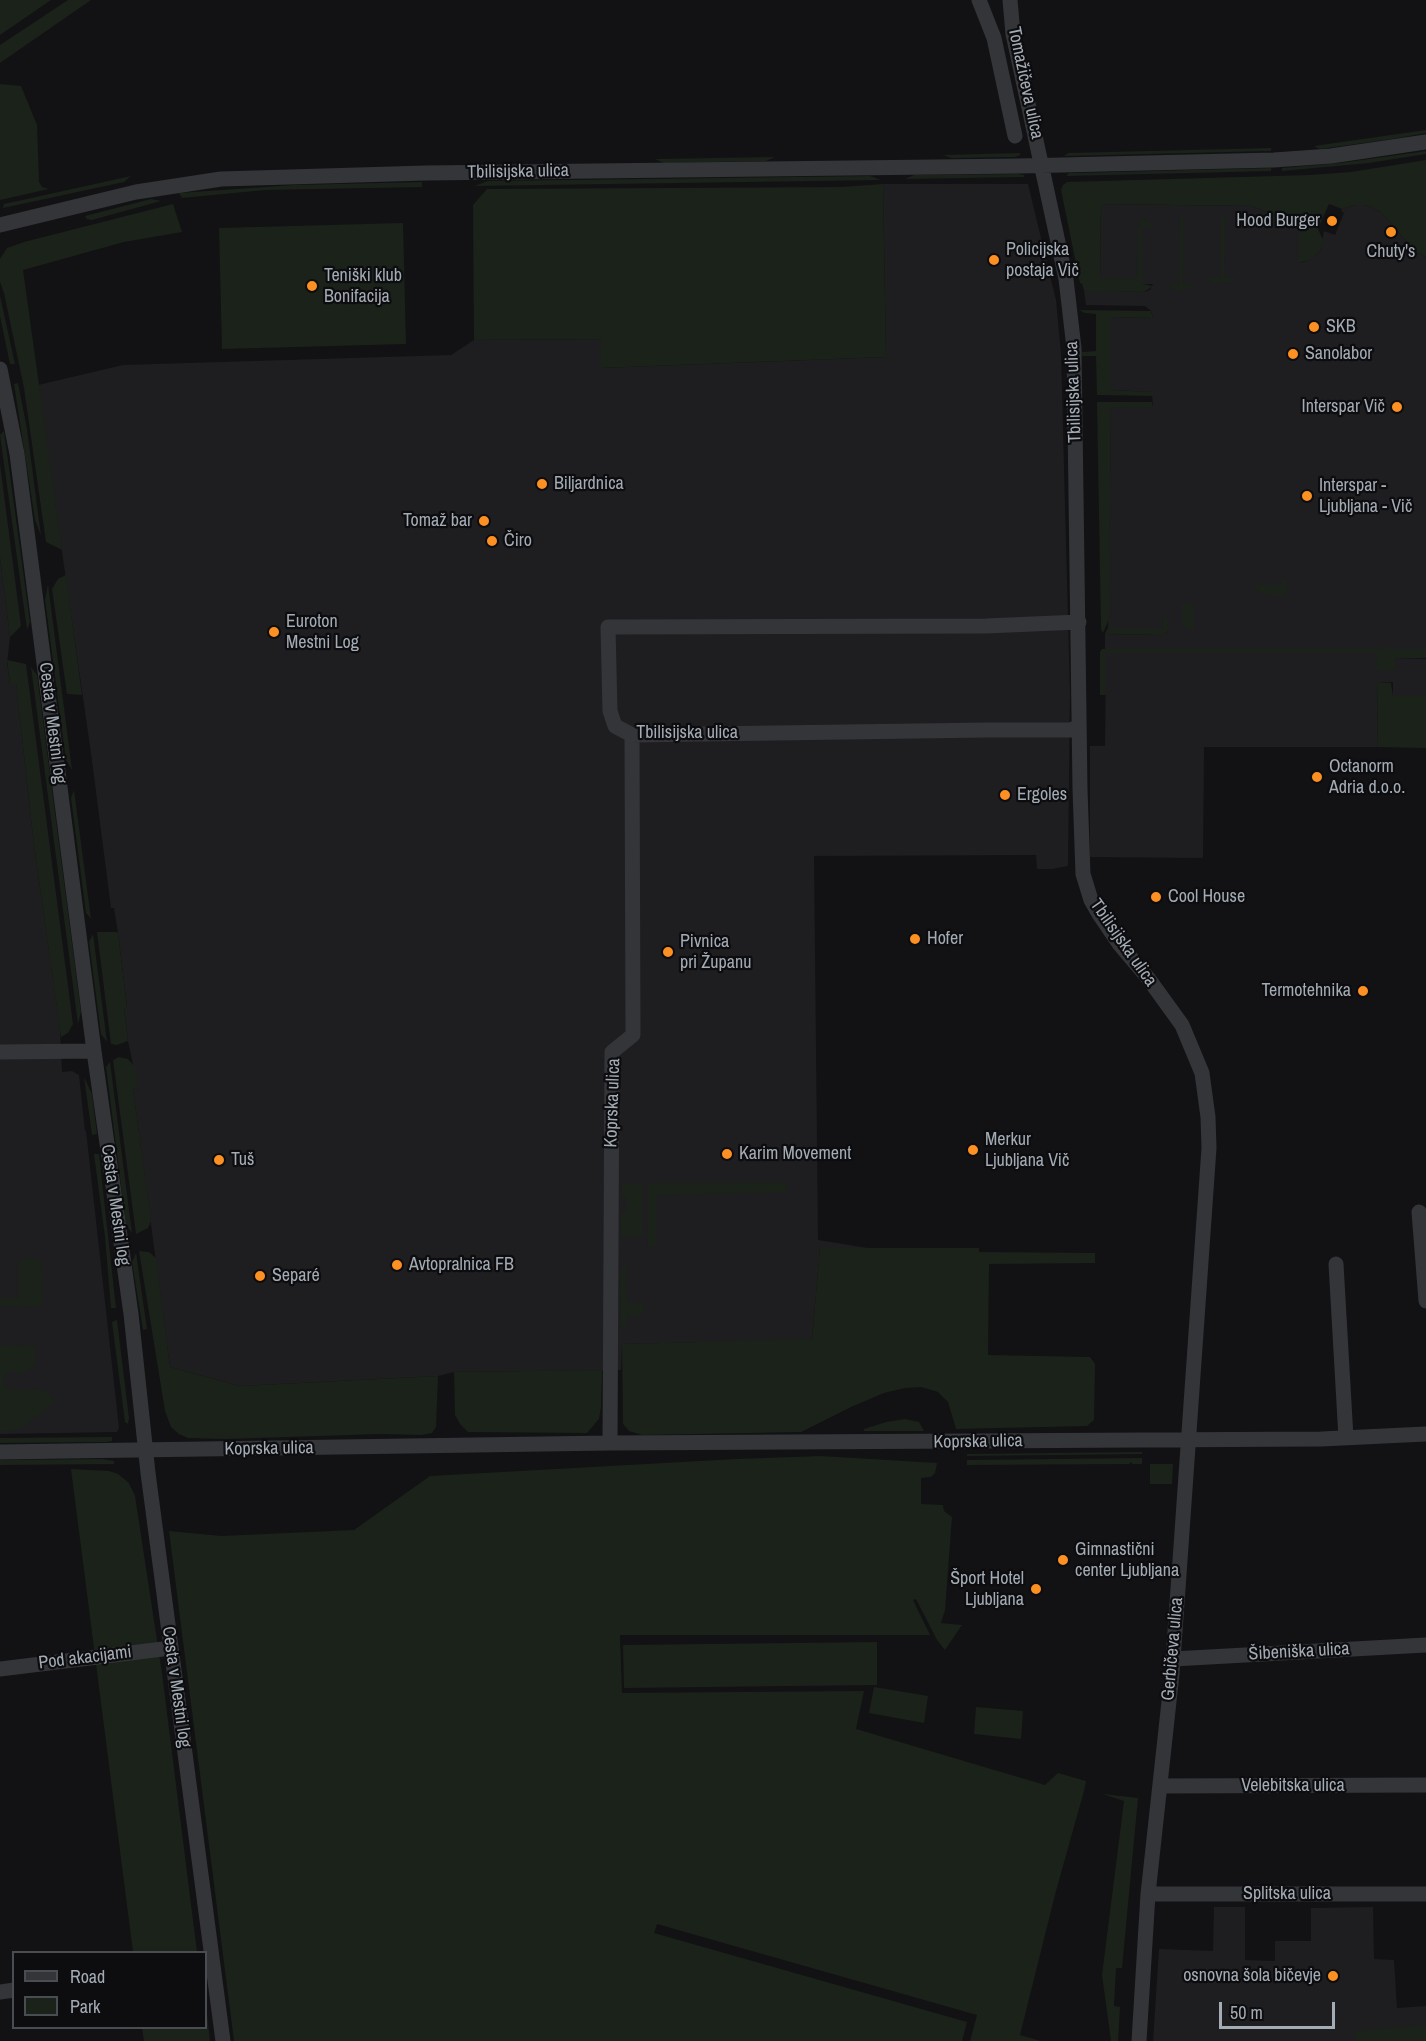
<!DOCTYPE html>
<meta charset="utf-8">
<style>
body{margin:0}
#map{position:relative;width:1426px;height:2041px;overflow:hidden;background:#121214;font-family:"Archivo Narrow",sans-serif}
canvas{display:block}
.legend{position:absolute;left:12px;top:1951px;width:195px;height:78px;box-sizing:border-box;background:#0d0d0f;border:2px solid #494c51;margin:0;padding:8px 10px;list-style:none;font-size:18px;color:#a3abb5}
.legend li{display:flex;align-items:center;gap:12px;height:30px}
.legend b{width:30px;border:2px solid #494c51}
.scale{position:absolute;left:1219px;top:2002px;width:116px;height:27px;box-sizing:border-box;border:3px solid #a3abb5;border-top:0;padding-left:8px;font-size:18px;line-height:21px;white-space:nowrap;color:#a3abb5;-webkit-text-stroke:4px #0d0d0f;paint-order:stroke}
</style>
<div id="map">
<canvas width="1426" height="2041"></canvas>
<ul class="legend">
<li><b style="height:8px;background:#333539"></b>Road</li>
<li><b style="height:16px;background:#1a221a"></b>Park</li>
</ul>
<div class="scale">50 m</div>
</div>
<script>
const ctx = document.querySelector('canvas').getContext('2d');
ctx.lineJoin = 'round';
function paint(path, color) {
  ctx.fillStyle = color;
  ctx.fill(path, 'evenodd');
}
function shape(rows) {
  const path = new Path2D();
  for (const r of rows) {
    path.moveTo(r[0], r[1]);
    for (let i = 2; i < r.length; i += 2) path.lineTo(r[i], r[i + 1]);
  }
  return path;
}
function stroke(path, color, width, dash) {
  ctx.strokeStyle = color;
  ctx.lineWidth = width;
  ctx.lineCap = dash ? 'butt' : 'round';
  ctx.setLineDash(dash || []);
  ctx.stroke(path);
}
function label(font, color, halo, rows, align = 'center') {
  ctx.font = font + ' "Archivo Narrow",sans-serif';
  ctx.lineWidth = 4.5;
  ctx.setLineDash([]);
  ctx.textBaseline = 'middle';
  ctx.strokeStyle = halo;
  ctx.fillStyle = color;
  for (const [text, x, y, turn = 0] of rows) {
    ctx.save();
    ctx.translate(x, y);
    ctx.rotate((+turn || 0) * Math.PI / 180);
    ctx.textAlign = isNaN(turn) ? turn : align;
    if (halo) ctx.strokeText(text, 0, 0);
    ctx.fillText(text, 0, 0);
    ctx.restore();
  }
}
paint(shape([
 [883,184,1028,184,1056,300,1061,354,1070,693,1068,866,1052,869,1037,869,1036,855,814,856,818,1240,874,1249,820,1249,812,1340,622,1344,621,1370,454,1372,438,1376,240,1386,170,1367,133,1089,138,1088,128,1041,124,1008,127,1007,118,933,114,908,111,908,91,753,38,385,123,365,451,355,474,340,602,339,601,368,886,357],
 [1101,204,1252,206,1281,218,1299,220,1300,263,1312,259,1320,251,1324,231,1335,235,1344,213,1341,211,1342,209,1356,205,1366,205,1381,212,1416,252,1426,257,1426,649,1105,649,1105,634,1163,635,1168,631,1164,618,1164,629,1108,629,1111,407,1153,407,1152,392,1111,390,1111,317,1153,318,1151,311,1145,306,1086,305,1084,290,1144,292,1150,290,1153,284,1142,284,1142,227,1153,227,1145,219,1139,223,1137,279,1100,279],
 [0,558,10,637,7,663,10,684,16,683,34,845,60,1028,62,1072,72,1071,79,1075,85,1131,86,1131,119,1428,117,1432,0,1434],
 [1106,653,1377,653,1378,670,1395,670,1395,658,1426,659,1426,696,1393,696,1393,682,1377,683,1378,747,1204,747,1203,858,1090,857,1090,746,1105,746],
 [1214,1907,1245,1907,1245,1960,1275,1961,1275,1941,1311,1941,1311,1908,1373,1907,1374,1959,1394,1960,1397,2008,1426,2006,1426,2041,1153,2041,1159,1949,1213,1951]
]), '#1e1e21');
paint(shape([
 [0,0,51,0,0,35],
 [68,0,91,0,0,63,0,45],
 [0,84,21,86,37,125,39,182,42,187,49,189,0,200],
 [1426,130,1426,133,1392,139,1320,149,1314,146],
 [1271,148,1271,151,1064,156,1068,153],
 [1426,151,1426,154,1369,163,1282,171,1282,168,1340,163],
 [1020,153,1020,155,1015,157,952,158,943,155],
 [775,157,766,161,664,163,655,159],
 [1426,160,1426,257,1416,252,1381,212,1366,205,1356,205,1342,209,1329,204,1318,229,1323,240,1320,251,1312,259,1299,263,1299,220,1281,218,1252,206,1101,204,1100,278,1137,279,1138,227,1140,220,1145,219,1151,222,1154,227,1142,227,1142,284,1153,286,1144,292,1089,291,1084,290,1082,284,1080,283,1061,190,1063,185,1067,182,1310,175,1351,172],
 [1271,168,1271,171,1066,176,1069,173,1074,173],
 [1018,174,1024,175,1024,177,905,179,914,175],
 [131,176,124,182,3,208,4,204],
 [870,176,881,180,474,186,488,181],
 [422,182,422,187,265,190,182,198,179,193,294,185],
 [883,184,886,357,600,368,601,339,474,340,473,205,487,189,841,187],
 [151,199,161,201,92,220,87,219,85,216],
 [173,204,182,232,124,242,23,270,62,550,46,542,24,388,4,293,0,282,0,259,7,248,24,242],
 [1180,217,1184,217,1183,284,1195,285,1189,289,1179,291,1172,289,1167,285,1179,284],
 [1221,217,1225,217,1224,277,1236,277,1233,281,1215,284,1211,283,1208,278,1221,277],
 [403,223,406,344,222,349,219,228],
 [0,296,15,364,10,364,0,316],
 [1079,310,1151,311,1153,318,1111,317,1111,390,1153,392,1153,396,1097,395,1096,356,1082,356,1082,352,1096,351,1096,314,1085,313],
 [18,383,27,429,41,536,35,520,14,384],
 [1097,402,1152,402,1153,408,1111,407,1109,619,1103,633,1101,629],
 [4,431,30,622,27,630,0,435],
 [0,464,21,626,10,637,0,558],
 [66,575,82,695,67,694,52,589,58,579],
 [1282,580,1287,580,1286,595,1267,595,1255,590,1256,585,1282,585],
 [48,584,72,770,66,760,45,600],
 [1193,603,1193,631,1188,629,1182,623,1182,604],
 [1164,617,1167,620,1168,627,1168,631,1163,635,1105,634,1109,625,1109,629,1163,629],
 [1102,649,1426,649,1426,658,1395,658,1395,670,1377,670,1377,653,1106,653,1106,695,1100,695,1100,652],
 [7,660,26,664,73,1024,68,1033,61,1037,34,845,16,684,10,684],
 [31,667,37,675,81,1012,78,1024],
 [1377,683,1391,683,1393,696,1426,696,1426,748,1378,747],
 [74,790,91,919,86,913,71,798],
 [97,932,116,932,118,933,127,1008,124,1009,128,1041,117,1045,111,1044],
 [93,934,107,1042,101,1034,89,942],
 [119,1057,128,1059,135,1067,138,1088,133,1089,151,1221,148,1228,136,1234,113,1060],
 [110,1062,132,1233,126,1225,106,1067],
 [84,1077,92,1094,97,1134,92,1135],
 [94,1154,99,1154,116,1308,111,1308,105,1237],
 [647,1183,787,1183,786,1192,656,1195,656,1246,648,1246],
 [622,1184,642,1184,642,1237,621,1236,621,1213,627,1212,627,1197,621,1196],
 [820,1248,979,1248,979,1252,1095,1253,1095,1263,989,1264,988,1355,1090,1357,1095,1364,1094,1420,1087,1426,956,1429,948,1402,938,1392,921,1387,905,1388,884,1393,851,1407,801,1432,642,1435,629,1431,623,1424,622,1344,812,1339],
 [139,1251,149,1252,156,1258,170,1367,240,1386,438,1376,436,1427,432,1433,422,1435,380,1434,225,1439,188,1438,179,1434,171,1427,165,1411],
 [136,1253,147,1329,143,1330,132,1262],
 [41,1259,43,1301,42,1304,38,1306,0,1307,0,1298,19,1298,19,1260],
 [626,1264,627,1303,645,1303,642,1315,627,1316,626,1326,621,1326,620,1279,622,1268],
 [117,1320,129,1418,128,1424,125,1422,112,1322],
 [35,1345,35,1366,21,1373,7,1372,3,1381,6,1389,38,1390,50,1394,54,1401,44,1411,19,1429,0,1432,0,1346],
 [602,1370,601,1407,599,1419,587,1433,468,1432,460,1424,455,1415,454,1372],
 [905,1419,919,1422,924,1431,864,1431,864,1429,886,1422],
 [112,1437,112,1441,107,1442,0,1443,0,1438],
 [1142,1452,1142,1454,967,1456,967,1454],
 [821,1456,937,1463,935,1473,931,1477,921,1478,921,1504,943,1505,944,1511,952,1517,945,1610,941,1623,962,1625,945,1650,937,1640,916,1599,913,1600,930,1635,620,1635,622,1693,864,1691,856,1729,1045,1785,1058,1773,1086,1781,1084,1791,1056,1891,1020,2035,1041,2041,970,2041,977,2015,657,1924,654,1933,967,2022,962,2041,234,2041,169,1531,221,1536,354,1530,430,1476,736,1459],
 [1142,1458,1142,1464,1132,1464,1132,1462,1129,1464,967,1465,967,1460],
 [102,1459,114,1461,114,1464,0,1465,0,1460],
 [1150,1464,1173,1464,1172,1484,1150,1484],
 [71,1469,109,1471,118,1474,129,1483,135,1496,162,1673,197,1952,133,1952],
 [877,1642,877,1685,624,1688,623,1645],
 [874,1687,928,1696,924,1723,869,1713],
 [976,1707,1023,1711,1021,1739,974,1734],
 [1103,1794,1138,1798,1122,1968,1116,1968,1114,2006,1120,2007,1118,2041,1111,2041,1102,1975,1124,1801],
 [206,2005,210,2041,144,2041,142,2028,206,2028],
 [1426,2025,1426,2041,1356,2041,1355,2031]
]), '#1a221a');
stroke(shape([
 [979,0,994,38,1015,136],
 [1010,0,1013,34,1066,279,1074,348,1080,789,1083,874,1091,900,1099,914,1120,945,1148,978,1182,1025,1202,1073,1208,1117,1209,1148,1172,1674,1148,1894,1139,2041],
 [0,225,136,192,221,179,426,173,1019,166,1274,160,1331,156,1426,142],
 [0,369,17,454,94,1051,131,1314,148,1473,223,2041],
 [1079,622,986,626,608,627,610,711,615,726,632,735,987,730,1071,730,1079,726],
 [0,1052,94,1051],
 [1419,1212,1426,1301],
 [1336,1264,1346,1438],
 [610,1443,612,1052,633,1035,632,735],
 [0,1452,610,1443,1321,1439,1426,1434],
 [1173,1659,1426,1645],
 [0,1669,171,1648],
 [1161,1786,1426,1785],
 [1148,1894,1426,1894],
 [0,1992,14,1990]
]), '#333539', 15);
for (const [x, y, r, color] of [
 [1332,221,6,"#fc9022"],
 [1391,232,6,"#fc9022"],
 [994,260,6,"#fc9022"],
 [312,286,6,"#fc9022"],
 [1314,327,6,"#fc9022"],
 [1293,354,6,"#fc9022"],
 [1397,407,6,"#fc9022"],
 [542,484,6,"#fc9022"],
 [1307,496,6,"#fc9022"],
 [484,521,6,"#fc9022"],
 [492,541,6,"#fc9022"],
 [274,632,6,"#fc9022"],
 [1317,777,6,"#fc9022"],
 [1005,795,6,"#fc9022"],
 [1156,897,6,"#fc9022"],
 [915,939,6,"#fc9022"],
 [668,952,6,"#fc9022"],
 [1363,991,6,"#fc9022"],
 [973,1150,6,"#fc9022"],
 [727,1154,6,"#fc9022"],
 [219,1160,6,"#fc9022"],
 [397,1265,6,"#fc9022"],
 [260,1276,6,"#fc9022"],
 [1063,1560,6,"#fc9022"],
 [1036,1589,6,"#fc9022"],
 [1333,1976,6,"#fc9022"]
]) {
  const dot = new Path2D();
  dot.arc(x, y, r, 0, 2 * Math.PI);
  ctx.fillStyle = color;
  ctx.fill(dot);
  stroke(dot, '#0d0d0f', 2);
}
label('18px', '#a3abb5', '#0d0d0f', [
 ["Tomažičeva ulica",1025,83,78],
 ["Tbilisijska ulica",518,172,-1],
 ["Tbilisijska ulica",1074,392,-92],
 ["Cesta v Mestni log",52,723,83],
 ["Tbilisijska ulica",687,733],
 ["Tbilisijska ulica",1123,943,55],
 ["Koprska ulica",613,1103,-88],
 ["Cesta v Mestni log",115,1205,82],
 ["Koprska ulica",978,1442,-1],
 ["Koprska ulica",269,1449,-1],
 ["Gerbičeva ulica",1173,1649,-85],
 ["Šibeniška ulica",1299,1652,-3],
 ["Pod akacijami",85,1658,-7],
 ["Cesta v Mestni log",176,1687,82],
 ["Velebitska ulica",1293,1786],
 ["Splitska ulica",1287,1894]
]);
label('18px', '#a3abb5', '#0d0d0f', [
 ["Hood Burger",1320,221,"right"],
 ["Policijska",1006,250],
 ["postaja Vič",1006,271],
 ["Chuty's",1391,252,"center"],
 ["Teniški klub",324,276],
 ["Bonifacija",324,297],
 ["SKB",1326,327],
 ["Sanolabor",1305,354],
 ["Interspar Vič",1385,407,"right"],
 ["Biljardnica",554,484],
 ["Interspar -",1319,486],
 ["Ljubljana - Vič",1319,507],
 ["Tomaž bar",472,521,"right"],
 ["Čiro",504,541],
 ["Euroton",286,622],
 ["Mestni Log",286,643],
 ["Octanorm",1329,767],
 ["Adria d.o.o.",1329,788],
 ["Ergoles",1017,795],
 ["Cool House",1168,897],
 ["Hofer",927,939],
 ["Pivnica",680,942],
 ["pri Županu",680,963],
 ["Termotehnika",1351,991,"right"],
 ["Merkur",985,1140],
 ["Ljubljana Vič",985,1161],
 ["Karim Movement",739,1154],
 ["Tuš",231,1160],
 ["Avtopralnica FB",409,1265],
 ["Separé",272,1276],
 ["Gimnastični",1075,1550],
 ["center Ljubljana",1075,1571],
 ["Šport Hotel",1024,1579,"right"],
 ["Ljubljana",1024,1600,"right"],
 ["osnovna šola bičevje",1321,1976,"right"]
], 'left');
</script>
